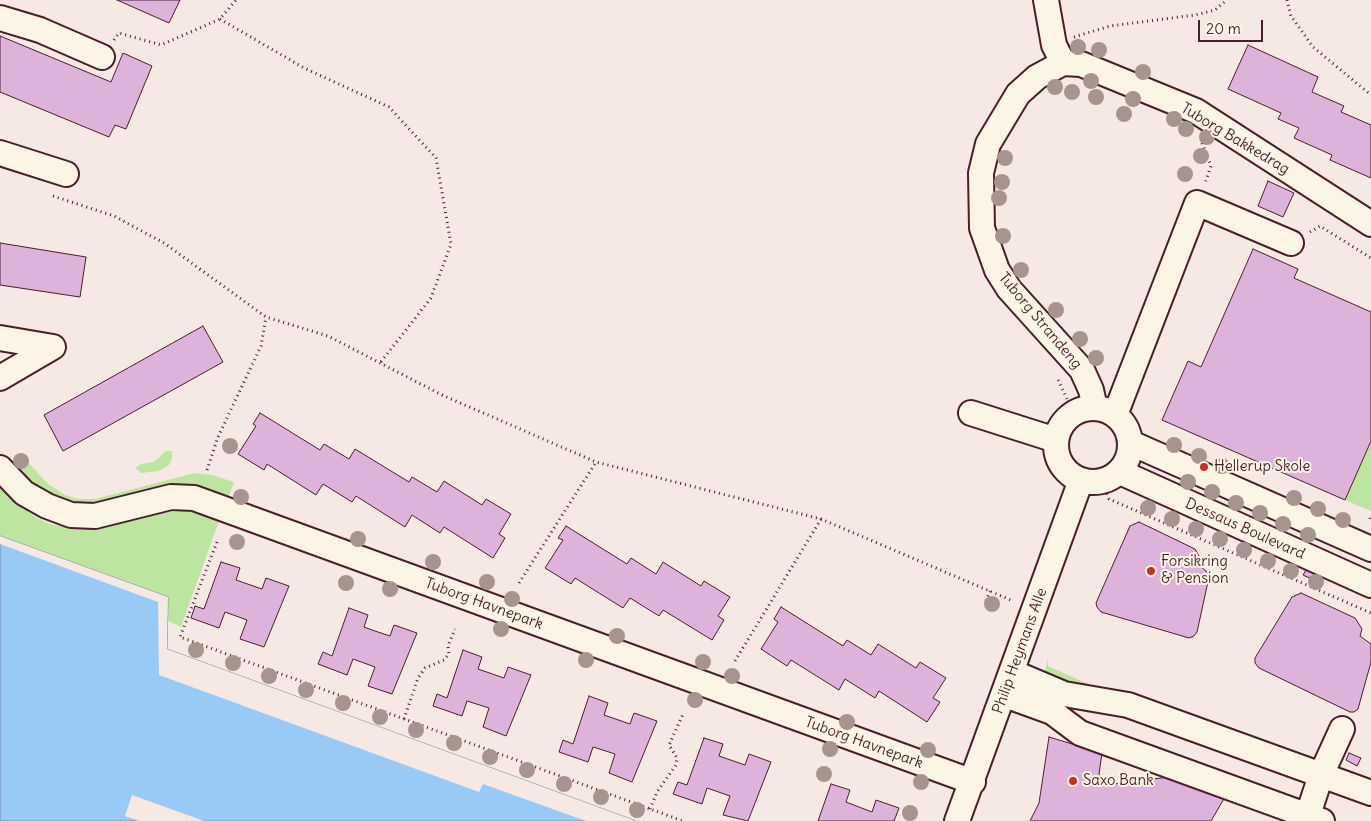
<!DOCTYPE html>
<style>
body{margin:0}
#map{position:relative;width:1371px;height:821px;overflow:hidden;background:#f6e8e3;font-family:Delius,sans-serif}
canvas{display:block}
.scale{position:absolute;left:1198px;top:20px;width:65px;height:22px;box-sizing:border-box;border:2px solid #4a1f2b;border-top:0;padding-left:6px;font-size:15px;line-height:18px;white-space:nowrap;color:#4a1f2b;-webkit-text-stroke:4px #fcf5e5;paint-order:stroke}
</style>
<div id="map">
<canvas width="1371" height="821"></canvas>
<div class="scale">20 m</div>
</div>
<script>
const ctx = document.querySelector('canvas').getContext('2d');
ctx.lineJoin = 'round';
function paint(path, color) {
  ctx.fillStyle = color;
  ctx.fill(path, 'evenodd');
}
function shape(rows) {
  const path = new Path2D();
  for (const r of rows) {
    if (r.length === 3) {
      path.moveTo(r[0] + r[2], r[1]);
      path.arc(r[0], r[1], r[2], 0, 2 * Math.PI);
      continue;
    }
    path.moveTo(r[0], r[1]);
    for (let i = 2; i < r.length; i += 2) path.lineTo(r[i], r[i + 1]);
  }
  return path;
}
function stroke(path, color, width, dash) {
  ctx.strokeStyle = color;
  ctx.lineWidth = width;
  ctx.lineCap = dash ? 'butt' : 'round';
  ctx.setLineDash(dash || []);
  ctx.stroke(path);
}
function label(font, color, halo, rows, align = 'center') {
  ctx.font = font + ' Delius,sans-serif';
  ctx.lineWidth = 4;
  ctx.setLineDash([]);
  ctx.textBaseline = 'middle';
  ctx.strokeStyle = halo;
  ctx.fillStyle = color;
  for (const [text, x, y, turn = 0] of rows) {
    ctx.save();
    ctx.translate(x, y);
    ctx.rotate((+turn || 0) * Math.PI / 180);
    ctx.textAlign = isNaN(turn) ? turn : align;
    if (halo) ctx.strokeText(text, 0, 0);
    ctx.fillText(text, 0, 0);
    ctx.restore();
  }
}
paint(shape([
 [1371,441,1371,511,1345,500],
 [166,451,172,451,172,458,169,465,159,471,141,473,135,468,141,464,154,462],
 [27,461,48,484,65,495,79,499,95,499,195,473,212,475,234,482,227,501,98,508,60,505,15,473],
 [0,487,23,508,37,518,50,524,76,529,92,529,162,513,181,511,191,512,219,521,181,627,168,621,168,597,0,536],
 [1048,659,1048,666,1104,691,1043,678]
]), '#bde5a1');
const water = shape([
 [0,536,168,597,167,649,636,821,0,821,0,536]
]);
paint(water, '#99caf5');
stroke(water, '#7986a4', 1);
paint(shape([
 [0,536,168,597,167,649,636,821,586,821,483,784,479,792,159,675,158,602,0,544],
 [132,795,204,821,139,821,125,816]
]), '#f6e8e3');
const building = shape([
 [117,0,180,0,169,23,117,0],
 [0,36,111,82,123,53,152,66,126,129,115,125,109,137,0,92,0,36],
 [1248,45,1318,77,1312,92,1344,106,1341,112,1371,125,1371,178,1330,160,1332,155,1294,138,1299,128,1278,119,1281,113,1228,89,1248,45],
 [1268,181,1294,193,1283,217,1258,206,1268,181],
 [0,243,86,257,80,297,0,285,0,243],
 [1253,249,1298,269,1294,278,1371,312,1371,441,1345,500,1162,420,1188,361,1201,367,1253,249],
 [203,326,223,362,63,451,44,415,203,326],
 [260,413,320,450,324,444,349,459,355,449,409,482,412,477,437,492,444,481,482,505,486,499,511,514,499,534,505,538,493,558,444,527,440,533,412,515,405,527,356,496,352,502,323,484,316,495,267,464,264,470,238,454,256,426,253,424,260,413],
 [1139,522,1195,549,1199,556,1198,564,1207,572,1209,577,1197,632,1194,636,1189,638,1101,612,1097,607,1096,603,1130,526,1139,522],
 [566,526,627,564,631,558,656,574,663,562,701,586,704,581,730,597,718,616,724,620,712,640,663,610,659,616,630,598,623,608,575,578,571,584,545,568,563,540,558,538,566,526],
 [221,562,240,568,236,580,262,589,266,578,289,586,264,647,240,639,247,620,225,612,219,628,191,618,195,606,204,609,221,562],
 [1306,570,1317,575,1314,580,1303,575,1306,570],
 [1301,593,1355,618,1362,629,1360,636,1371,644,1371,662,1358,709,1354,712,1350,712,1259,668,1255,663,1255,658,1292,597,1301,593],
 [781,607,843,646,847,640,871,655,878,644,916,668,920,662,946,678,933,698,940,702,927,722,879,691,875,698,845,679,839,690,791,660,787,666,761,649,778,622,774,619,781,607],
 [349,608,368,615,364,627,375,631,390,636,394,625,417,633,392,694,368,686,375,667,353,659,347,675,318,664,323,652,332,656,349,608],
 [463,650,482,657,478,669,504,678,508,667,531,675,506,736,483,727,489,708,467,701,462,716,433,706,437,694,447,698,463,650],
 [589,696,608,703,604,715,630,724,634,713,657,721,632,782,609,773,615,754,593,747,588,762,559,752,563,740,573,744,589,696],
 [1049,737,1102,753,1099,774,1106,783,1114,784,1169,777,1225,797,1211,821,1030,821,1039,803,1049,737],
 [704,738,723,744,719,756,745,765,749,754,771,762,748,821,723,815,730,796,707,788,702,804,673,794,678,782,687,785,704,738],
 [1349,753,1361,758,1357,766,1346,760,1349,753],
 [831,784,850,790,846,802,872,812,876,800,899,808,894,821,818,821,831,784]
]);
paint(building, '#ddb3da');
stroke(building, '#4a1f2b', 1);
const minor = shape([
 [1046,0,1054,45,1063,63],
 [0,18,40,30,102,57],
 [0,153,66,174],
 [0,338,53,347,0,378],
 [1093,445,37],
 [1095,408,1091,390,1082,370,1009,289,997,270,982,228,981,173,988,144,1018,94,1037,77,1063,63,1081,64,1196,111,1371,224],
 [971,413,1056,440],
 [1115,415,1197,203,1291,243],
 [1131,443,1371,549],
 [0,468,24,493,47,506,71,515,95,516,171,497,194,498,973,782],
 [1120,472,1371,585],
 [1012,672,1064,694,1128,705,1371,793],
 [1005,695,1052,712,1080,733,1322,821],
 [957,821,1081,480],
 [1306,821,1321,775,1342,729]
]);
stroke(minor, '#4a1f2b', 28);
stroke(shape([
 [1287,0,1291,16,1313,47,1371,95],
 [220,19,304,68,389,107,436,158,451,244,431,298,380,363],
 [1074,37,1110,26,1195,15,1215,10,1227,0],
 [114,40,119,33,161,45,220,19,236,0],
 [1202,143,1211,166,1205,183],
 [53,196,114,216,164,243,266,317,328,336,442,395,596,462,821,519,1013,601],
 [1310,232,1320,226,1371,258],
 [1058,380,1068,401],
 [207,470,218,437,261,346,266,317],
 [1105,489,1109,499,1371,613],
 [1370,519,1371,516],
 [217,542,180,637,683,821],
 [519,583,596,462],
 [986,601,990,591],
 [735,661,821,519],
 [404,719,418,678,425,668,444,660,449,654,448,646,455,629],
 [650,809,657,792,676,765,677,758,669,745,684,712]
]), '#4a1f2b', 3, [1, 4]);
stroke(minor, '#fcf5e5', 24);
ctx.fillStyle = '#a7948e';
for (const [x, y] of [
 [1078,47],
 [1099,50],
 [1143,72],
 [1091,81],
 [1055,87],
 [1072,92],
 [1096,97],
 [1133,99],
 [1124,114],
 [1174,119],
 [1186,129],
 [1207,137],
 [1201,156],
 [1005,158],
 [1185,174],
 [1002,182],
 [999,198],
 [1003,236],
 [1021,270],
 [1056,310],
 [1080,339],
 [1096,358],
 [1174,445],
 [230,446],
 [1199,456],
 [21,461],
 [1222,466],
 [1188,482],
 [1212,492],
 [241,497],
 [1294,498],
 [1236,503],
 [1148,508],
 [1318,509],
 [1260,513],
 [1172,519],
 [1343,520],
 [1283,524],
 [1196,529],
 [1308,535],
 [358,539],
 [1220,539],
 [237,542],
 [1244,550],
 [1268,561],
 [433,562],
 [1291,571],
 [487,582],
 [1316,582],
 [346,583],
 [390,589],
 [512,599],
 [992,604],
 [501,629],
 [617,636],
 [196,650],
 [586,660],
 [703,662],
 [233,663],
 [269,676],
 [732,676],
 [306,690],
 [695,700],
 [343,703],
 [380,717],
 [847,722],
 [416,730],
 [454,743],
 [830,749],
 [928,750],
 [490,757],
 [527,770],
 [824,774],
 [921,782],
 [564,784],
 [601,797],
 [637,810],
 [910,813]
]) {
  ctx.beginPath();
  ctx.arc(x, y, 8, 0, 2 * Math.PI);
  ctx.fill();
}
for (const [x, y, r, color] of [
 [1204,467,5,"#c8321e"],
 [1151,571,5,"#c8321e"],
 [1073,781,5,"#c8321e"]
]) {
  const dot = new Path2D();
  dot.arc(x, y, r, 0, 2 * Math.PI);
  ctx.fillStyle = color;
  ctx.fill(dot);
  stroke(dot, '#fcf5e5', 2);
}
label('15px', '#4a1f2b', '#fcf5e5', [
 ["Tuborg Bakkedrag",1235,139,31],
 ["Tuborg Strandeng",1040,321,50],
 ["Dessaus Boulevard",1245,529,24],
 ["Tuborg Havnepark",484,604,20],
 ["Philip Heymans Alle",1020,651,-70],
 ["Tuborg Havnepark",864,743,20]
]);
label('15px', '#4a1f2b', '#fcf5e5', [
 ["Hellerup Skole",1214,467],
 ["Forsikring",1161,562],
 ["& Pension",1161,579],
 ["Saxo Bank",1083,781]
], 'left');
</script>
